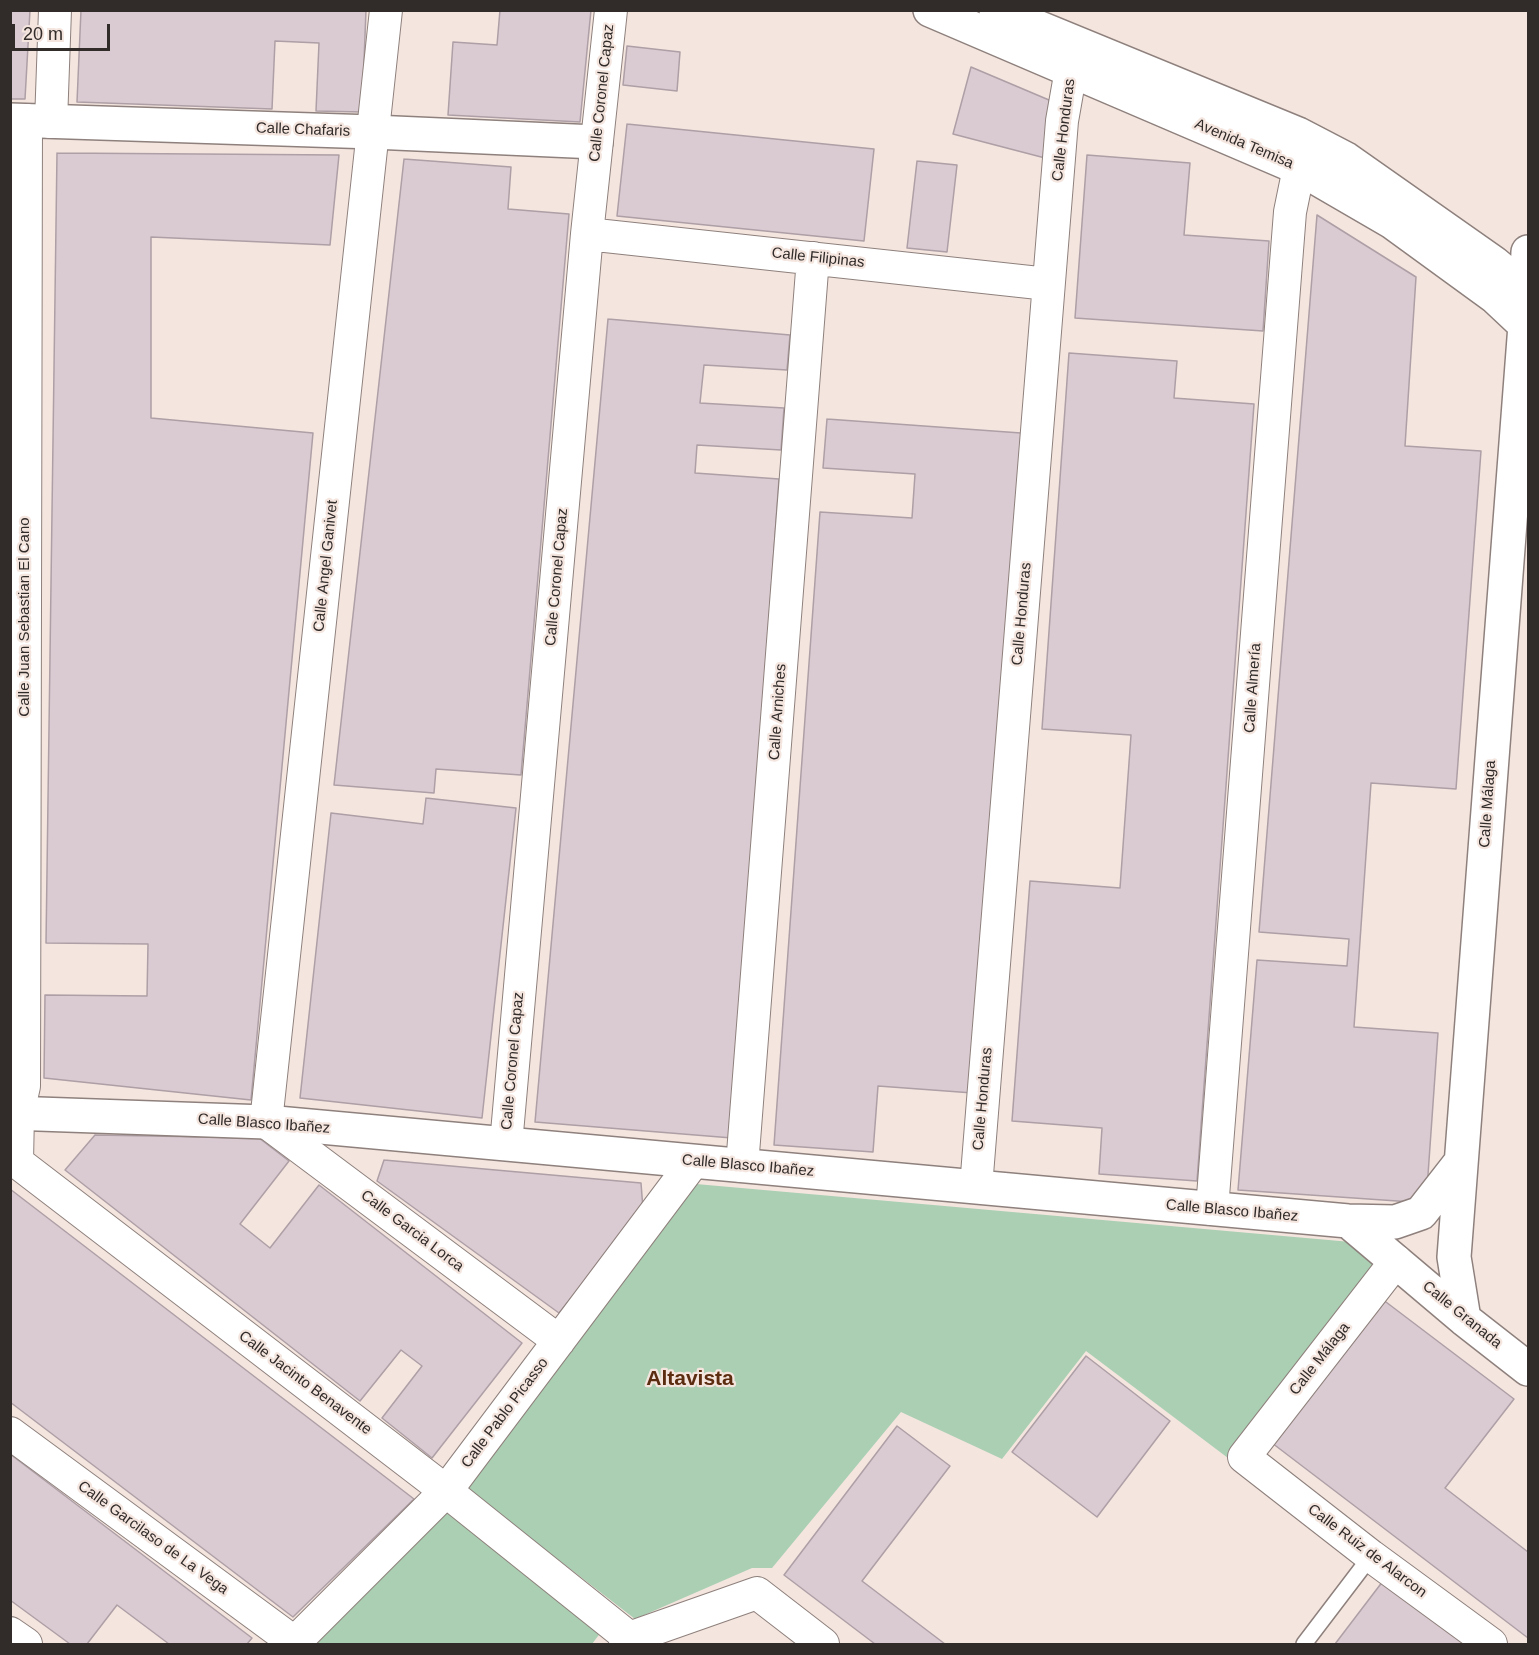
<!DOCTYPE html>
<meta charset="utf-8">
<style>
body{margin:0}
#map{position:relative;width:1539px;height:1655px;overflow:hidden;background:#f4e5df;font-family:Arial,sans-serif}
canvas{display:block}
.frame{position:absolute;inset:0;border:12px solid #312b29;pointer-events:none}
.scale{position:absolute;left:12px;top:24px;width:98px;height:27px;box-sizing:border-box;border:3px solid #312b29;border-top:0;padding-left:8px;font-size:18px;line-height:21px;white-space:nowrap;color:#312b29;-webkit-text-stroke:4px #f4e5df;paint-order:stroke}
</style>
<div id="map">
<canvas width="1539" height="1655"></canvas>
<div class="frame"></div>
<div class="scale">20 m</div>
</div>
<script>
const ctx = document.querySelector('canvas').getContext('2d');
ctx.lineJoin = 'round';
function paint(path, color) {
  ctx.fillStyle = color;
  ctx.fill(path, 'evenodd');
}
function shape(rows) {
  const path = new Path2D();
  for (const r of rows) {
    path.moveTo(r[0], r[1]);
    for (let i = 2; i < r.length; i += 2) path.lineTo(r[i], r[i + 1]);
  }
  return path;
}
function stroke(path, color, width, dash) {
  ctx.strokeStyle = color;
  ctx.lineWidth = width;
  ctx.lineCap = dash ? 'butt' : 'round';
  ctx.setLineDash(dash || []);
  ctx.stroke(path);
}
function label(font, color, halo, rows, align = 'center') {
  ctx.font = font + ' Arial,sans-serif';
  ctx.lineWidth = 4.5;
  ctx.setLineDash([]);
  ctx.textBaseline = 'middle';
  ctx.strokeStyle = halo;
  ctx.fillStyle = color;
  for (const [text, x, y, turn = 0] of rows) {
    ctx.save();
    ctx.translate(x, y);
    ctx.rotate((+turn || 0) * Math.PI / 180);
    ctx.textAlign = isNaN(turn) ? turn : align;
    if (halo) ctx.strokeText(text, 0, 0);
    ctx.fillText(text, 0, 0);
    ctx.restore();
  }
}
paint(shape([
 [696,1184,1351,1242,1380,1264,1228,1458,1086,1351,1002,1459,901,1412,772,1568,752,1568,635,1619,463,1486],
 [444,1510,601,1632,592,1644,306,1644]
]), '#aacfb3');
const building = shape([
 [10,10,30,10,25,99,10,99,10,10],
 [81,10,366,10,362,112,316,111,319,43,275,41,272,109,77,102,81,10],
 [500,10,591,10,580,122,448,115,453,42,497,45,500,10],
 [627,46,680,52,677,91,623,85,627,46],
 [971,67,1049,100,1045,158,953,134,971,67],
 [627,124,874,149,864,241,617,216,627,124],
 [57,153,339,155,330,245,151,237,151,418,313,433,251,1100,44,1078,45,995,147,996,148,944,46,943,57,153],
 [1087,155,1190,163,1184,235,1269,241,1263,331,1075,318,1087,155],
 [404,159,511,167,508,209,569,214,521,775,436,769,434,793,334,785,404,159],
 [917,161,957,165,947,252,907,248,917,161],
 [1317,215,1416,277,1405,446,1481,451,1456,789,1371,783,1354,1027,1438,1033,1426,1203,1238,1190,1257,960,1347,966,1349,939,1259,932,1317,215],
 [608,319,790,335,787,370,704,365,700,403,784,408,781,450,697,445,695,473,779,479,732,1138,535,1122,608,319],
 [1069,353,1177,361,1174,398,1254,404,1197,1181,1099,1174,1102,1128,1012,1121,1030,881,1120,888,1131,735,1042,729,1069,353],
 [827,419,1021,433,973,1093,878,1086,873,1152,774,1145,820,512,912,518,915,474,823,468,827,419],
 [426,798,516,808,482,1118,300,1098,331,813,423,824,426,798],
 [95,1135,259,1138,289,1161,240,1224,270,1248,319,1185,522,1343,432,1458,382,1418,422,1366,401,1350,360,1401,65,1170,95,1135],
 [384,1160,641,1183,643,1209,559,1313,377,1181,384,1160],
 [10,1189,414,1499,293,1617,10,1402,10,1189],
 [1382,1299,1514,1399,1445,1488,1528,1552,1528,1638,1272,1443,1382,1299],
 [1086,1356,1170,1421,1097,1517,1012,1452,1086,1356],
 [897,1426,950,1466,862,1581,945,1644,875,1644,784,1575,897,1426],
 [10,1454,252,1638,247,1644,169,1644,117,1605,87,1644,70,1644,10,1600,10,1454],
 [1383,1581,1466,1644,1335,1644,1383,1581]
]);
paint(building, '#dacbd2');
stroke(building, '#ad9fa5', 1.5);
const service = shape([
 [1304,1644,1371,1556]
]);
const minor = shape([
 [386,10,266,1122,559,1341],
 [26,120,24,1086,18,1113,17,1162,446,1491,637,1644],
 [51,122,55,10],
 [587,234,1048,284],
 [506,1144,587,234,611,10],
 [742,1166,813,258],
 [976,1187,1062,121,1075,47],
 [1212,1209,1290,212,1299,168],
 [1396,1261,1244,1457,1371,1556,1491,1644],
 [10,1433,295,1643],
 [10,1633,26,1644],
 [293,1644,446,1491,694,1161],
 [625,1644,629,1638,757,1593,823,1644]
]);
const tertiary = shape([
 [930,10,1299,168,1392,222,1495,297,1528,328],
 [996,10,1298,134,1323,147,1346,159,1494,263,1525,289],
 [10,120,373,132,596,142],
 [10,1113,266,1122,1348,1221,1395,1222,1421,1213,1460,1163],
 [1348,1221,1464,1319,1528,1369],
 [1464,1319,1454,1257,1525,325,1528,252]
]);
stroke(service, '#8e807c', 18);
stroke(minor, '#8e807c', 34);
stroke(tertiary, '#8e807c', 36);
stroke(service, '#fff', 15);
stroke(minor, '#fff', 32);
stroke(tertiary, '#fff', 33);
label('15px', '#312b29', '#f4e5df', [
 ["Calle Coronel Capaz",602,93,-84],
 ["Calle Chafaris",303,130,2],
 ["Calle Honduras",1064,130,-83],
 ["Avenida Temisa",1244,144,23],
 ["Calle Filipinas",818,258,6],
 ["Calle Angel Ganivet",326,566,-84],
 ["Calle Coronel Capaz",557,577,-85],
 ["Calle Honduras",1022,614,-85],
 ["Calle Juan Sebastian El Cano",25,617,-90],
 ["Calle Almería",1253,688,-86],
 ["Calle Arniches",778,712,-86],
 ["Calle Málaga",1488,804,-86],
 ["Calle Coronel Capaz",513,1061,-85],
 ["Calle Honduras",983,1099,-85],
 ["Calle Blasco Ibañez",264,1124,4],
 ["Calle Blasco Ibañez",748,1166,5],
 ["Calle Blasco Ibañez",1232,1211,5],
 ["Calle Garcia Lorca",412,1231,37],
 ["Calle Granada",1462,1315,39],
 ["Calle Málaga",1320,1359,-52],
 ["Calle Jacinto Benavente",305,1383,37],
 ["Calle Pablo Picasso",505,1413,-53],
 ["Calle Garcilaso de La Vega",153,1538,36],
 ["Calle Ruiz de Alarcon",1367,1551,37]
]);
label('bold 21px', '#5b2c10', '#f4e5df', [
 ["Altavista",690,1379]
]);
</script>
